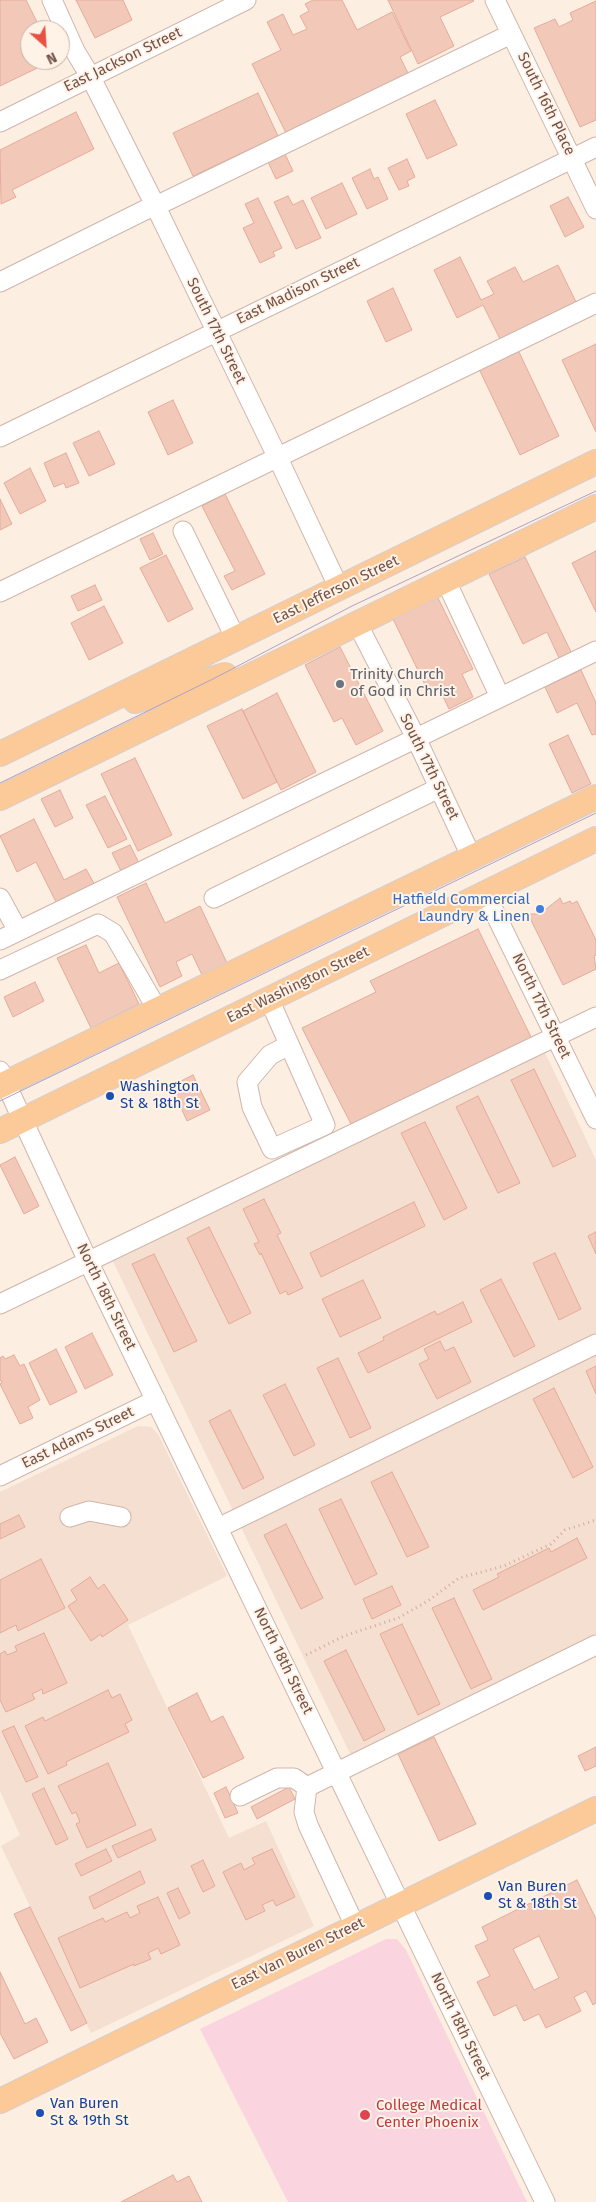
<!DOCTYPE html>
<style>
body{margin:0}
#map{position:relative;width:596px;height:2202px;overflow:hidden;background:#fceee1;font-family:"Fira Sans",sans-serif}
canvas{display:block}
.north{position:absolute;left:20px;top:20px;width:50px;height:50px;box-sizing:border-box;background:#fff3e8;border:1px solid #c7b3a8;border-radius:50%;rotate:154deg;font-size:14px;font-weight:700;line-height:20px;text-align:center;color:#745248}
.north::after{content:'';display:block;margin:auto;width:18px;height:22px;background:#e85244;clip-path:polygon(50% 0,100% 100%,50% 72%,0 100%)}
</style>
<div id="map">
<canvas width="596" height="2202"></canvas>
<div class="north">N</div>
</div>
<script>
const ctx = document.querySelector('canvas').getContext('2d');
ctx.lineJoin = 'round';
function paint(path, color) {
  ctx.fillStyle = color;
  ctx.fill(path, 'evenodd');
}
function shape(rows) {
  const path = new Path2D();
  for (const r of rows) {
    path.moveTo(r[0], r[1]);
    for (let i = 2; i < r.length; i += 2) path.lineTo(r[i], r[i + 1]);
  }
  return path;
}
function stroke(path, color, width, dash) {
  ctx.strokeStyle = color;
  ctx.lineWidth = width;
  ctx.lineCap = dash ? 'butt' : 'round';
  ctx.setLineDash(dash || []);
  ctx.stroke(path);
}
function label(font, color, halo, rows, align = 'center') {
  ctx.font = font + ' "Fira Sans",sans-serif';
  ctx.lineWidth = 4;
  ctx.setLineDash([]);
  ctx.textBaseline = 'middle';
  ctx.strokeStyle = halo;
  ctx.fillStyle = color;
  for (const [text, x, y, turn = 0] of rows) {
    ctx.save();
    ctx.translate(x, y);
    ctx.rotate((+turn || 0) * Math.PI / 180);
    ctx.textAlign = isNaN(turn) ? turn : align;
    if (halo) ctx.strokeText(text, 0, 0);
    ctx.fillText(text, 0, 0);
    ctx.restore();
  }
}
paint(shape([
 [541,1044,596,1160,596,1645,355,1764,108,1251],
 [138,1426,151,1427,158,1434,227,1576,128,1625,229,1838,266,1821,314,1926,91,2033,1,1846,20,1835,0,1791,0,1492]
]), '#f4dfd0');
paint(shape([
 [386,1939,397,1939,406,1950,527,2202,288,2202,200,2029]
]), '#fad4de');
const building = shape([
 [0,0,26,0,41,30,30,30,30,60,54,60,0,86,0,0],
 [76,0,123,0,132,20,95,38,76,0],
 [313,0,342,0,357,30,392,12,411,51,400,57,408,73,286,133,252,64,281,50,267,22,283,14,293,35,307,29,300,16,309,11,305,4,313,0],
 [388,0,473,0,474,1,440,17,454,46,418,64,388,0],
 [596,1,596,120,580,127,534,28,555,19,559,27,573,20,570,13,596,1],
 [258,93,278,136,193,176,173,133,258,93],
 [435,100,457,145,427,159,406,114,435,100],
 [76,112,94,149,12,190,16,197,1,204,0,150,76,112],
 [285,154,293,171,276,179,268,162,285,154],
 [407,159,415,177,407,181,409,186,399,190,388,168,407,159],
 [370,169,374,179,378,177,388,199,367,209,352,178,370,169],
 [342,183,357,214,326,229,311,198,342,183],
 [288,196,293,205,303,200,321,238,296,249,274,202,288,196],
 [568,197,584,227,565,237,550,206,568,197],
 [258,198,282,248,273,252,275,256,260,263,243,228,254,223,245,204,258,198],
 [460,257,481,300,494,294,487,281,515,267,523,282,558,265,577,304,501,341,483,305,457,318,434,270,460,257],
 [393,288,412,330,386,342,367,301,393,288],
 [596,344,596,432,562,360,596,344],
 [518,350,559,436,520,455,479,369,518,350],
 [173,400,193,443,168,455,148,412,173,400],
 [99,431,115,464,89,476,73,443,99,431],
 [66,453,79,483,66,488,64,483,54,487,44,463,66,453],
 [30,468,46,501,20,514,4,483,30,468],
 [225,494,265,574,232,590,224,576,235,571,202,506,225,494],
 [0,499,12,524,0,530,0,499],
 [153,533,163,554,150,560,140,539,153,533],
 [596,551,596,612,572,563,596,551],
 [166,555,193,609,168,622,140,568,166,555],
 [525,557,572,654,560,660,547,632,523,644,489,574,525,557],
 [95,585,102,600,78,611,71,596,95,585],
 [438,598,473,669,462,674,473,697,449,709,438,686,428,691,393,619,438,598],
 [104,606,123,643,89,660,71,623,104,606],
 [340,647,383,731,356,745,342,718,334,722,305,665,340,647],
 [581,670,596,703,596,734,592,735,577,703,557,713,545,687,581,670],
 [277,693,316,772,281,790,243,711,277,693],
 [242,709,277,782,243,799,207,726,242,709],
 [568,735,591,784,572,793,549,744,568,735],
 [135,758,172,835,138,851,101,774,135,758],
 [60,790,73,818,55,827,41,799,60,790],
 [105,796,127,839,108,848,86,805,105,796],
 [34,819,64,880,86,869,96,887,58,906,36,862,17,872,0,836,34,819],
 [130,845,141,867,123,875,112,853,130,845],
 [146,883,165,923,200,906,227,963,202,975,192,954,176,962,182,976,160,987,117,897,146,883],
 [560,898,563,904,570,901,572,904,577,901,596,940,596,955,594,956,596,969,563,985,528,914,540,914,560,898],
 [478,929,532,1039,352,1126,302,1028,376,992,370,981,478,929],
 [86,945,99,973,119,963,139,1004,91,1028,57,958,86,945],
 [35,982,44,1001,13,1017,4,997,35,982],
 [534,1069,576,1156,553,1167,511,1080,534,1069],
 [193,1075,210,1110,187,1121,171,1086,193,1075],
 [478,1096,520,1183,498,1193,456,1107,478,1096],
 [425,1122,467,1208,444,1220,401,1133,425,1122],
 [15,1157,39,1206,24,1214,0,1165,15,1157],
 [264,1199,281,1233,277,1235,303,1288,288,1295,286,1291,280,1294,261,1253,260,1255,254,1244,259,1242,243,1209,264,1199],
 [414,1202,425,1226,321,1277,310,1253,414,1202],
 [209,1227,251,1313,229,1324,187,1238,209,1227],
 [596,1232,596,1254,588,1236,596,1232],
 [555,1253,581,1309,559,1320,533,1263,555,1253],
 [154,1254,197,1341,174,1352,132,1264,154,1254],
 [501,1279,535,1346,514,1357,480,1290,501,1279],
 [363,1280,381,1318,340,1337,322,1299,363,1280],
 [463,1302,472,1322,368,1373,358,1353,384,1340,383,1337,435,1311,437,1315,463,1302],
 [92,1333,113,1375,85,1389,65,1347,92,1333],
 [440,1341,445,1351,454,1347,471,1382,437,1399,419,1364,429,1359,424,1349,440,1341],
 [56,1349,77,1392,50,1405,29,1363,56,1349],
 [14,1355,20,1366,24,1364,40,1400,28,1407,33,1418,20,1424,0,1384,2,1383,0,1379,0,1358,3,1356,5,1359,14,1355],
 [338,1358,371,1428,350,1438,317,1368,338,1358],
 [596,1366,596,1394,586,1371,596,1366],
 [285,1384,315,1445,294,1456,263,1395,285,1384],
 [554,1388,593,1467,573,1478,533,1399,554,1388],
 [230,1410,264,1478,243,1489,209,1421,230,1410],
 [392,1472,429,1547,407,1557,371,1482,392,1472],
 [341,1499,377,1574,355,1585,319,1509,341,1499],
 [19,1515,25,1527,0,1539,0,1524,19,1515],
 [286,1524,323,1598,301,1609,264,1535,286,1524],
 [577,1538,587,1558,483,1610,473,1590,499,1577,497,1574,549,1548,551,1552,577,1538],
 [41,1559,65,1608,18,1631,16,1625,0,1633,0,1580,41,1559],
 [90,1577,98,1589,104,1584,128,1620,102,1637,101,1634,91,1641,68,1606,77,1600,71,1590,90,1577],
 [392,1586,401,1605,372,1619,363,1599,392,1586],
 [454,1598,492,1679,471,1689,432,1608,454,1598],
 [402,1624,440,1704,418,1715,380,1634,402,1624],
 [44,1633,67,1683,43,1694,42,1689,32,1694,35,1699,6,1712,0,1700,0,1654,5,1651,7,1655,17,1651,15,1646,44,1633],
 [346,1650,385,1730,364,1741,324,1661,346,1650],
 [108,1690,112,1698,120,1694,132,1720,125,1724,129,1732,66,1762,67,1765,48,1774,25,1726,43,1717,45,1721,108,1690],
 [197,1693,211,1722,223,1716,244,1758,203,1778,168,1708,197,1693],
 [14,1726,38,1777,26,1782,2,1731,14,1726],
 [434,1737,476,1824,439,1841,398,1754,434,1737],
 [596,1747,596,1766,585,1771,578,1756,596,1747],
 [108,1763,136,1825,87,1848,76,1824,80,1822,76,1812,72,1814,58,1786,108,1763],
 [226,1787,238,1813,225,1818,214,1793,226,1787],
 [289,1787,295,1799,257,1819,251,1807,289,1787],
 [44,1788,68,1839,56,1845,32,1794,44,1788],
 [151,1829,156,1840,118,1858,112,1846,151,1829],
 [106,1849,112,1861,81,1876,75,1864,106,1849],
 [272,1849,295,1897,276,1906,273,1900,262,1905,265,1911,246,1920,223,1872,241,1863,244,1870,255,1864,252,1858,272,1849],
 [203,1860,215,1886,203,1892,191,1866,203,1860],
 [140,1871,145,1883,94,1909,89,1897,140,1871],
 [577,1880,596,1919,596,2003,593,2005,586,1991,574,1997,581,2011,546,2028,539,2014,524,2021,516,2005,494,2016,477,1982,490,1976,475,1946,488,1940,482,1927,577,1880],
 [539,1936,559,1978,534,1990,513,1949,539,1936],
 [178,1888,190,1913,179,1919,167,1893,178,1888],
 [158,1897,180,1945,161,1954,158,1948,148,1953,151,1959,134,1966,134,1964,80,1988,58,1938,103,1918,105,1922,127,1912,130,1918,140,1913,137,1906,158,1897],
 [30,1907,87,2023,71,2031,14,1914,30,1907],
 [0,1972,25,2024,36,2018,48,2042,14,2059,0,2033,0,1972],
 [173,2175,177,2182,189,2176,202,2202,121,2202,173,2175]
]);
paint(building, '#f2c8b9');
stroke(building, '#e5ab99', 1);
const minor = shape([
 [52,0,75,51,90,76,155,205,277,456,339,588],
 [495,0,596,209],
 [0,122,246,0],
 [156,206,511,34],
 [0,282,155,205],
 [0,437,596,147],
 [183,531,236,639],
 [446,581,500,697],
 [0,592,596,303],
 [358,625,416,738,471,856],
 [485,893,596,1119],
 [0,898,18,931],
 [214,898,439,788],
 [0,940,596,651],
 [0,970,98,924,113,933,157,1009],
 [269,999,325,1125,272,1149,252,1107,247,1082,270,1055,289,1045],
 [0,1071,88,1261,545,2202],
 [0,1304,596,1017],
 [0,1476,156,1400],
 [70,1517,89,1511,121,1517],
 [218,1528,596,1344],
 [307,1787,304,1812,308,1825,355,1926],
 [240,1796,277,1778,294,1778,307,1787,596,1645]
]);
const major = shape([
 [135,701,225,675],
 [0,754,596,462],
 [0,798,596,507],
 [0,1086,596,797],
 [0,1131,596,839],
 [0,2101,596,1809]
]);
stroke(minor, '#d0b6ab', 21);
stroke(major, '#d8cfcc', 26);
stroke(shape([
 [306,1655,344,1636,398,1618,428,1601,459,1578,504,1566,551,1544,565,1530,596,1520]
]), '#d7ab9c', 3, [1, 4]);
stroke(minor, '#fff', 19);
stroke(major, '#fcc999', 24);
stroke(shape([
 [0,783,213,679,352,606,596,491],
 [0,1101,596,813]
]), '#afa1c5', 1);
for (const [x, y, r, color] of [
 [340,684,5,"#6b7280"],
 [540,909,5,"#3f7fe0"],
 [110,1096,5,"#1a4fb4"],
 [488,1896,5,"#1a4fb4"],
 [40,2113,5,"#1a4fb4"],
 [365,2115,6,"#e0444e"]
]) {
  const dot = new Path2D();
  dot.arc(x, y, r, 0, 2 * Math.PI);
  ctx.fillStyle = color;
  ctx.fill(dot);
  stroke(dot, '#fff3e8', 2);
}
label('15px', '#745248', '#fff3e8', [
 ["East Jackson Street",123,60,-26],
 ["South 16th Place",546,104,64],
 ["East Madison Street",298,291,-26],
 ["South 17th Street",216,331,64],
 ["East Jefferson Street",336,590,-26],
 ["South 17th Street",429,767,64],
 ["East Washington Street",298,985,-26],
 ["North 17th Street",541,1006,64],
 ["North 18th Street",106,1297,64],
 ["East Adams Street",78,1438,-26],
 ["North 18th Street",283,1661,64],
 ["East Van Buren Street",298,1954,-26],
 ["North 18th Street",460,2026,64]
]);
label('15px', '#5b616d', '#fff3e8', [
 ["Trinity Church",350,675],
 ["of God in Christ",350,692]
], 'left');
label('15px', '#366cbe', '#fff3e8', [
 ["Hatfield Commercial",530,900],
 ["Laundry & Linen",530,917]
], 'right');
label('15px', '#164399', '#fff3e8', [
 ["Washington",120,1087],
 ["St & 18th St",120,1104],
 ["Van Buren",498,1887],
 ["St & 18th St",498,1904],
 ["Van Buren",50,2104],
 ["St & 19th St",50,2121]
], 'left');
label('15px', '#be3a42', '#fff3e8', [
 ["College Medical",376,2106],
 ["Center Phoenix",376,2123]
], 'left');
</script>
